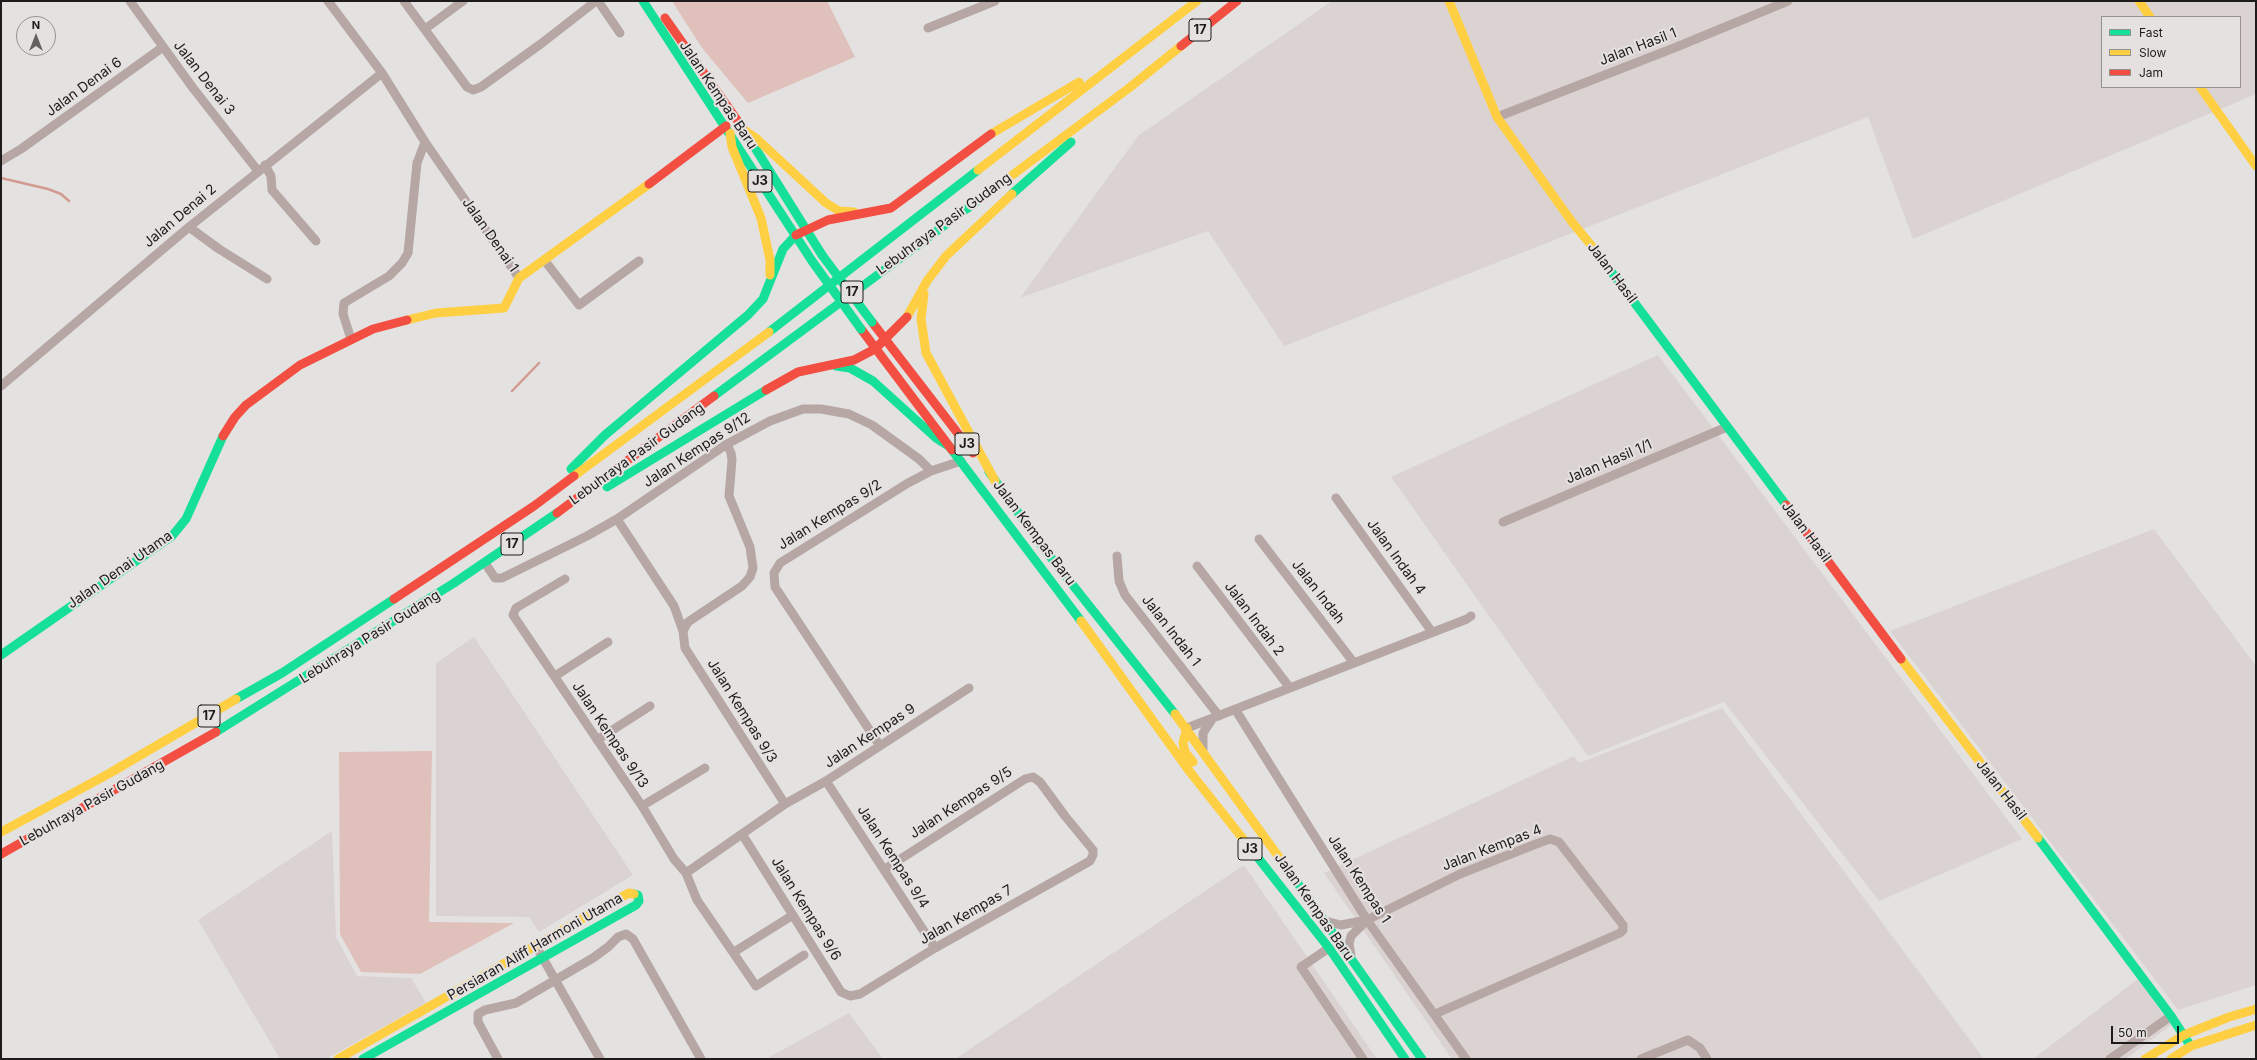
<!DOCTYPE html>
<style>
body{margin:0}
#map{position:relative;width:2257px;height:1060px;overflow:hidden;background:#e4e2e1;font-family:Inter,sans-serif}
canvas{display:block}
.frame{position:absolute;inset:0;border:2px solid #1d1b1b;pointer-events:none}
.legend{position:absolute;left:2101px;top:16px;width:140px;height:72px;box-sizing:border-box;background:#e5e1e0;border:1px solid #959291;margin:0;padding:5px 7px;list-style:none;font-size:12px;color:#1d1b1b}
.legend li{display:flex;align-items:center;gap:8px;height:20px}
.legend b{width:20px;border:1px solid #959291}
.north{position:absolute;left:16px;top:16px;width:40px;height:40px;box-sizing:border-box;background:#e5e1e0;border:1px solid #959291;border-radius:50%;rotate:0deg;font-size:11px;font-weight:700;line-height:16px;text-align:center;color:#1d1b1b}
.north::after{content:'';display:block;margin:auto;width:14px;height:18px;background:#636160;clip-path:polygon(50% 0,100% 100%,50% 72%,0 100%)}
.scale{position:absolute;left:2111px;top:1026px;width:68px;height:18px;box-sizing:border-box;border:2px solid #1d1b1b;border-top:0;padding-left:5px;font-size:12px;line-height:14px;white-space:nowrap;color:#1d1b1b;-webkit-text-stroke:3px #e5e1e0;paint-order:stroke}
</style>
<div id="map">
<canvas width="2257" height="1060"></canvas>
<div class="frame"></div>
<ul class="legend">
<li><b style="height:5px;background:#16e098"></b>Fast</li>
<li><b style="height:5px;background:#ffcf43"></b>Slow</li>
<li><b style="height:5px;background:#f24e42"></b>Jam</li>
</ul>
<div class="north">N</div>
<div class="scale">50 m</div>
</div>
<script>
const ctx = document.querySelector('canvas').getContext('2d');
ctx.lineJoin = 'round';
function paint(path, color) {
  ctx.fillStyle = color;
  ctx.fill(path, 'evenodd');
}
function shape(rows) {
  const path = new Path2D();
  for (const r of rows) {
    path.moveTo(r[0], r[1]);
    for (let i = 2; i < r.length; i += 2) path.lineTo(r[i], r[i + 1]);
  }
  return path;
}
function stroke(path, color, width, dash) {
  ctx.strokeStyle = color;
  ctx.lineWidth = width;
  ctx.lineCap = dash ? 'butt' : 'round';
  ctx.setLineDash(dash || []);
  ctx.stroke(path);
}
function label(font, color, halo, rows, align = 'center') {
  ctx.font = font + ' Inter,sans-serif';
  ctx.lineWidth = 4;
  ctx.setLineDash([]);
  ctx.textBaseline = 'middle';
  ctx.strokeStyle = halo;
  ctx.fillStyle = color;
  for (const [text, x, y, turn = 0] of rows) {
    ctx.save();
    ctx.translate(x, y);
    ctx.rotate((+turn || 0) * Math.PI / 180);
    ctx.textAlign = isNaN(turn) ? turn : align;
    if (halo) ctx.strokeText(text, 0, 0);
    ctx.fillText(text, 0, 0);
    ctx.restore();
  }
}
paint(shape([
 [1332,1,2256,1,2256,94,1913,239,1868,117,1284,346,1208,231,1020,298,1138,136],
 [2102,17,2240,17,2240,87,2102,87],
 [1658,355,2022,839,1879,901,1724,702,1588,756,1391,477],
 [2154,529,2256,666,2256,985,2178,1010,1890,631],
 [474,637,633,875,539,932,529,917,436,916,436,663],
 [1722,708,1984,1059,1452,1059,1324,873,1574,756,1579,763],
 [332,831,336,937,357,976,411,978,426,1003,326,1059,280,1059,198,920],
 [1244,865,1377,1059,955,1059],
 [2138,979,2171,1025,2126,1059,2033,1059],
 [849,1013,883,1059,766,1059]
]), '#dbd3d1');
paint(shape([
 [672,1,827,1,855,57,748,103,702,48],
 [432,751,429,922,514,923,420,974,361,972,340,934,339,752]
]), '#e0c0ba');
stroke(shape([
 [1,178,48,189,61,194,69,201],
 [512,391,539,363]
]), '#d29a90', 2.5);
stroke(shape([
 [130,1,193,88,258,171],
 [328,1,382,73,425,142,519,278],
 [404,1,467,87,473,90,481,87,542,43,596,1],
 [598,1,620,33],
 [928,28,995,1],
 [425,29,463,1],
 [1497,117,1674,48,1788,1],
 [1,161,21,149,163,47],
 [265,165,271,176,272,190,316,241],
 [189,227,219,249,267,279],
 [545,261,579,305,639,261],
 [351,339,343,314,344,303,389,276,402,263,408,253,417,163,425,142],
 [1,386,189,227,382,73],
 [1336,498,1432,632],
 [617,519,674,606,683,631,685,648,785,804],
 [1503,522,1727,427],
 [1259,539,1354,663],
 [1117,556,1119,581,1125,595,1219,716],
 [485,563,495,578,502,578,587,536,617,519,727,444,770,421,803,409,821,409,849,414,872,425,919,459,931,471],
 [1197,566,1290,688],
 [565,579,516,608,513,615,642,806,674,859,686,873,697,900,756,986,804,955],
 [683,631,688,622,742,586,750,577,753,568,750,547,729,496,732,460,731,453,727,444],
 [555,676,608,642],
 [1235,709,1367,920,1466,1059],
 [1187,728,1467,619,1471,616],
 [597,740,650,706],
 [880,746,775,587,774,573,780,563,908,483,931,471,961,461],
 [1203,749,1203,733,1213,718],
 [826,781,935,948],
 [642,806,705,768],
 [742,834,841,992,850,996,860,994,935,948,1090,861,1093,855,1093,850,1065,816,1040,782,1033,777,1025,779,885,869],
 [686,873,785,804,826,781,969,688],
 [1325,921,1341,925,1367,920,1460,874,1536,844,1550,839,1559,842,1623,925,1623,930,1620,933,1435,1014],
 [536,946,600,1059],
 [1329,948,1301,967,1363,1059],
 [734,952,793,915],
 [1351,955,1349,944,1351,936,1365,922],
 [498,1059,478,1022,478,1014,485,1010,516,1003,593,958,608,947,618,937,626,934,633,939,701,1059],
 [1641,1059,1688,1040,1700,1048,1707,1059],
 [2110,1059,2171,1016]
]), '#b6a7a5', 9);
stroke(shape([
 [643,1,812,261],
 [742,127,822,255],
 [1012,194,1071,142],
 [1595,250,1786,505],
 [769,332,978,170],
 [836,366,850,368,873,381,936,438,950,447],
 [714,396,1003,182],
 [952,450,1081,621],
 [571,469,605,435,748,315,763,299,783,249,796,235],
 [989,472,1045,550,1175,714],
 [607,487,766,390],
 [1,655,172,536,186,519,223,436],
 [236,699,282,673,394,599],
 [216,732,454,583,557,513],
 [2038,838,2171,1016,2188,1042],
 [1255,854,1329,948,1405,1059],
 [1289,871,1422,1059],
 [363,1059,636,905,639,901,638,895,634,894]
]), '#16e098', 9);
stroke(shape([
 [1449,1,1497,117,1572,222,1595,250],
 [2139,1,2150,17],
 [2200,87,2256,166],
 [744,130,757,139,826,203,839,211,854,212],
 [730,133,732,147,761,218,770,260,770,275],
 [991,134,1079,82],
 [978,170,1197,1],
 [1003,182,1129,88,1181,46],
 [924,294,921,319,926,353,995,481],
 [907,317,927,281,946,256,1012,194],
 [407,320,436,313,504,308,519,278,649,184],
 [574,476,769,332],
 [1081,621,1190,772,1255,854],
 [1901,659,2038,838],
 [1175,714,1289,871],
 [1187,728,1183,743,1185,752,1193,762],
 [1,832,110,773,236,699],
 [338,1059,589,915,629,893,634,894],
 [2145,1059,2184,1035,2229,1017,2256,1009],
 [2171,1059,2191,1046,2256,1025]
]), '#ffcf43', 9);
stroke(shape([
 [665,18,742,127],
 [1181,46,1237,1],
 [649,184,726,126],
 [796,235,828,220,891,208,991,134],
 [872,322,973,453],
 [861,329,952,450],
 [766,390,798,372,854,360,875,349,907,317],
 [223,436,235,417,246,405,300,365,373,329,407,320],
 [1786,505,1901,659],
 [557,513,714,396],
 [394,599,534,506,574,476],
 [1,854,216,732]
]), '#f24e42', 9);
stroke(shape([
 [822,255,872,322],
 [812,261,861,329]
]), '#16e098', 9);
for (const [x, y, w] of [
 [1200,30,22],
 [760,181,24],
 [852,292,22],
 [967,444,24],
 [512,544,22],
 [209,716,22],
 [1250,849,24]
]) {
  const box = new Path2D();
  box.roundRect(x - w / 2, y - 11, w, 22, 3);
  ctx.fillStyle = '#e5e1e0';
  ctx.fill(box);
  stroke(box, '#1d1b1b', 1);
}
label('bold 13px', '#1d1b1b', null, [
 ["17",1200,30],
 ["J3",760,181],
 ["17",852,292],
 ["J3",967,444],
 ["17",512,544],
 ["17",209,716],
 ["J3",1250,849]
]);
label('14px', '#1d1b1b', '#e5e1e0', [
 ["Jalan Hasil 1",1638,47,-21],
 ["Jalan Denai 3",204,78,52],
 ["Jalan Denai 6",84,87,-36],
 ["Jalan Kempas Baru",718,95,56],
 ["Jalan Denai 2",180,216,-40],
 ["Lebuhraya Pasir Gudang",944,224,-36],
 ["Jalan Denai 1",490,235,55],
 ["Jalan Hasil",1612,273,53],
 ["Jalan Kempas 9/12",697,450,-33],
 ["Lebuhraya Pasir Gudang",637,454,-36],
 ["Jalan Hasil 1/1",1609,462,-23],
 ["Jalan Kempas 9/2",830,515,-32],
 ["Jalan Hasil",1806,532,53],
 ["Jalan Kempas Baru",1034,533,53],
 ["Jalan Indah 4",1396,557,54],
 ["Jalan Denai Utama",120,570,-35],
 ["Jalan Indah",1318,592,52],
 ["Jalan Indah 2",1254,619,53],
 ["Jalan Indah 1",1171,631,52],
 ["Lebuhraya Pasir Gudang",370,637,-32],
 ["Jalan Kempas 9/3",742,711,58],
 ["Jalan Kempas 9/13",610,735,56],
 ["Jalan Kempas 9",870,736,-33],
 ["Jalan Hasil",2001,790,52],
 ["Lebuhraya Pasir Gudang",92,803,-29],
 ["Jalan Kempas 9/5",961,803,-33],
 ["Jalan Kempas 4",1492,848,-21],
 ["Jalan Kempas 9/4",893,857,57],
 ["Jalan Kempas 1",1359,879,57],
 ["Jalan Kempas Baru",1314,907,55],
 ["Jalan Kempas 9/6",806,909,58],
 ["Jalan Kempas 7",966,915,-30],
 ["Persiaran Aliff Harmoni Utama",535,947,-30]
]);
</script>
